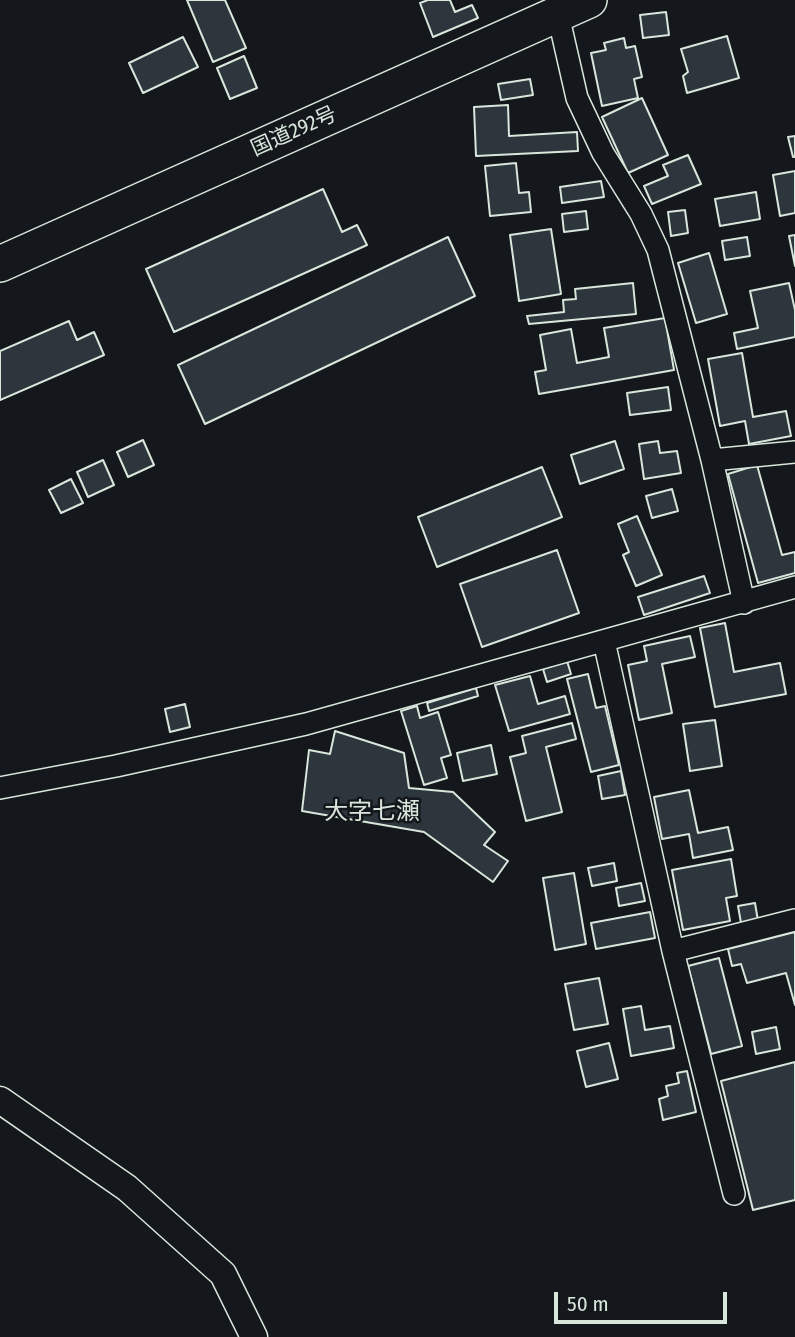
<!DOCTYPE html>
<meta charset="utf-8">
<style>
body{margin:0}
#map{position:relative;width:795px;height:1337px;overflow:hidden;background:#14181c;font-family:"Fira Sans Condensed",sans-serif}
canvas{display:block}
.scale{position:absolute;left:554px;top:1292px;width:173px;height:32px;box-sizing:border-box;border:4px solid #d8e6dc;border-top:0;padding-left:9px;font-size:21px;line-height:24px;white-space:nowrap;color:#d8e6dc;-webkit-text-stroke:5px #14181c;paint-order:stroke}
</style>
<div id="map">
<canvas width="795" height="1337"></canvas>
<div class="scale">50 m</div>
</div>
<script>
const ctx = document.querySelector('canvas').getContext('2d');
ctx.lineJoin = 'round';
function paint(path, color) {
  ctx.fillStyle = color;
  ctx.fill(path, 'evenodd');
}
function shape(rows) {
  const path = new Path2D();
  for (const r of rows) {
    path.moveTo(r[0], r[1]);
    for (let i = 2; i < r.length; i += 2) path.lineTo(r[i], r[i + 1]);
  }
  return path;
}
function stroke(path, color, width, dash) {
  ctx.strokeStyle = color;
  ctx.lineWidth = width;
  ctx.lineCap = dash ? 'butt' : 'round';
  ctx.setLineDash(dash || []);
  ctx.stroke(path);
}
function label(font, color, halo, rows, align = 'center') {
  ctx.font = font + ' "Fira Sans Condensed","Noto Sans JP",sans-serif';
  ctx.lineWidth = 5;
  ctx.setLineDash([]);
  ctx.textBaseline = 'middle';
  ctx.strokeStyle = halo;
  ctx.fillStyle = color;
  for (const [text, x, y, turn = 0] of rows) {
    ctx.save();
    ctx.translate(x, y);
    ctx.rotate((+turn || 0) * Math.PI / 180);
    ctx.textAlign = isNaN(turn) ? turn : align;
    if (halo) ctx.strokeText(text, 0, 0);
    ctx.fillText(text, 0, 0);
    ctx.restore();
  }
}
const building = shape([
 [187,0,225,0,246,48,213,62,187,0],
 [428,0,450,0,455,12,472,5,478,18,433,37,420,3,428,0],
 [666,12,669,35,643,38,640,15,666,12],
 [727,36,739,78,687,93,683,76,688,72,681,49,727,36],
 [183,37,198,67,143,93,129,63,183,37],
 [624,38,626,48,635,46,642,77,634,79,638,98,602,106,591,53,606,50,604,43,624,38],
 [244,56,257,88,230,99,217,68,244,56],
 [530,79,533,95,501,100,498,84,530,79],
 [642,98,668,155,628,173,602,117,642,98],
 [508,105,509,136,577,132,578,151,476,156,474,107,508,105],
 [795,136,795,157,793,157,788,137,795,136],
 [688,155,701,184,652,204,644,186,668,176,663,165,688,155],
 [516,163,519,193,529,192,531,212,490,216,485,166,516,163],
 [795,171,795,213,780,216,773,175,795,171],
 [601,181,604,197,562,203,560,187,601,181],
 [323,189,342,232,357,225,367,245,174,332,146,269,323,189],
 [756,192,760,219,720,226,715,199,756,192],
 [685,210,688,233,671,236,668,212,685,210],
 [586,211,588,229,564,232,562,214,586,211],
 [551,229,561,294,519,301,510,235,551,229],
 [795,235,795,266,789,236,795,235],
 [448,237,475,296,205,424,178,365,448,237],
 [747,237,750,256,725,260,722,241,747,237],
 [709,253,727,314,696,323,678,263,709,253],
 [633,283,636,314,529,324,527,316,564,312,563,300,576,299,575,289,633,283],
 [789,283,795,310,795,337,737,349,734,333,758,328,750,291,789,283],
 [665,318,674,370,539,394,535,372,546,370,540,335,571,329,577,363,609,357,604,328,665,318],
 [69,321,77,340,94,332,104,355,0,400,0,351,69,321],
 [742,353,753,417,786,411,791,436,749,444,745,421,720,426,708,359,742,353],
 [668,387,671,410,630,415,627,393,668,387],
 [143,440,154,465,128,477,117,452,143,440],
 [615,441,624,469,580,484,571,455,615,441],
 [658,441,660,453,677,451,681,473,644,479,639,444,658,441],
 [103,460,114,485,88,497,77,472,103,460],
 [757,465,782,555,795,552,795,573,758,583,728,474,757,465],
 [542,467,562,517,437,567,418,517,542,467],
 [71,479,83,503,61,513,49,490,71,479],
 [672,489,678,511,652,518,646,496,672,489],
 [637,516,662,575,636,586,623,555,629,552,618,524,637,516],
 [557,550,579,613,482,647,460,584,557,550],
 [704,576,710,593,644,615,638,597,704,576],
 [725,623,734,672,780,663,786,694,715,707,700,628,725,623],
 [690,636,695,657,662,664,672,713,639,720,628,665,647,661,644,646,690,636],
 [567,661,571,674,547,682,543,669,567,661],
 [588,674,596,708,605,706,619,765,591,772,567,679,588,674],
 [530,676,538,704,565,696,570,714,509,731,495,685,530,676],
 [476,688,478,696,429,711,427,703,476,688],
 [185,704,190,727,170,732,165,709,185,704],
 [417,706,420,718,438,712,451,755,441,758,447,778,424,785,401,711,417,706],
 [715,720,722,766,690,771,683,724,715,720],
 [572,723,576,739,546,747,562,812,526,821,510,757,526,753,522,736,572,723],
 [335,731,404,753,409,788,453,792,495,832,484,845,508,861,493,882,424,832,302,811,309,750,330,754,335,731],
 [491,745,497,774,463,781,457,753,491,745],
 [621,771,625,795,602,799,598,776,621,771],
 [689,790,698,833,728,827,733,850,693,858,689,834,662,839,654,797,689,790],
 [731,859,737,896,726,898,730,921,683,930,672,870,731,859],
 [614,863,617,881,592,886,588,868,614,863],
 [574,873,586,944,555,950,543,878,574,873],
 [641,883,645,901,619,906,616,888,641,883],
 [755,903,758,921,741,923,738,906,755,903],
 [650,912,655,938,596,949,591,923,650,912],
 [795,932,795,1005,786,973,747,983,741,964,732,966,728,949,795,932],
 [719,958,742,1046,711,1054,688,966,719,958],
 [599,978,608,1024,574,1030,565,984,599,978],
 [641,1006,645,1030,670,1026,674,1048,631,1056,623,1009,641,1006],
 [776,1027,780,1049,756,1054,752,1032,776,1027],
 [609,1043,618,1079,586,1087,577,1051,609,1043],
 [795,1062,795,1200,753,1210,721,1081,795,1062],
 [687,1071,696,1112,663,1120,659,1099,668,1096,666,1086,679,1083,677,1073,687,1071]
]);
paint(building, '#2c363c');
stroke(building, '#d8e6dc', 2);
const minor = shape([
 [556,6,577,98,603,153,641,214,658,250,712,460,744,603],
 [712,460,795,452],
 [604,641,673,951,734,1194],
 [0,788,116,766,306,724,795,587],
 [673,951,795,920]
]);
const tertiary = shape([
 [0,1100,127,1188,223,1274,254,1337]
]);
const trunk = shape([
 [0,264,589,0]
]);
stroke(minor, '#d8e6dc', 24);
stroke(tertiary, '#d8e6dc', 29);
stroke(trunk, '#d8e6dc', 38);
stroke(minor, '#14181c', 21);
stroke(tertiary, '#14181c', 26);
stroke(trunk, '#14181c', 35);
label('21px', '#d8e6dc', '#14181c', [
 ["国道292号",294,132,-24]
]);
label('24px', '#d8e6dc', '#14181c', [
 ["大字七瀬",372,812]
]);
</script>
